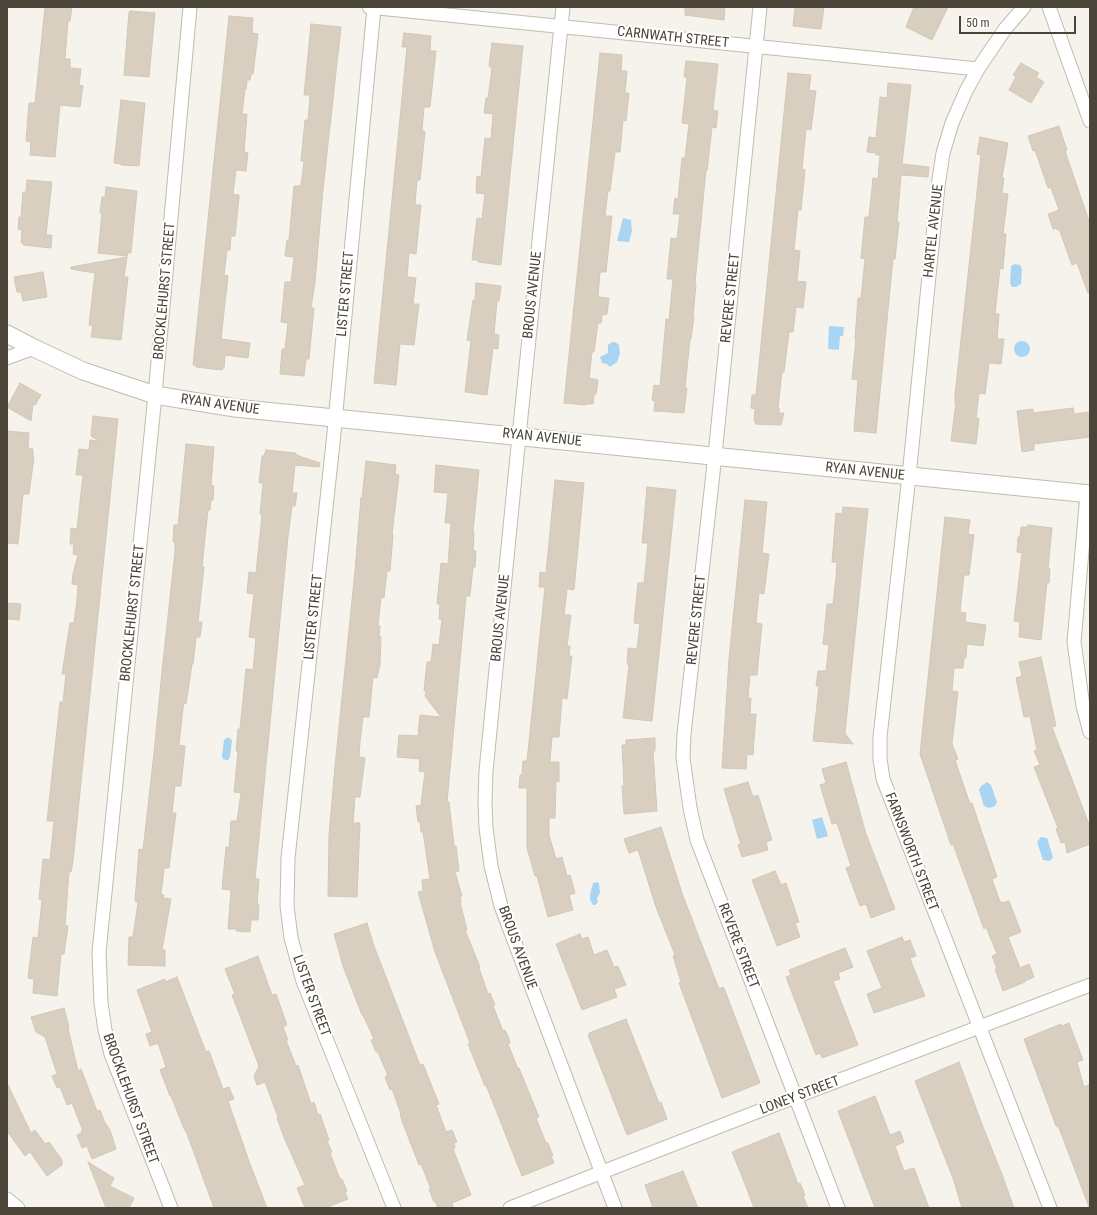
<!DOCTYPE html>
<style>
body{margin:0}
#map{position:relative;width:1097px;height:1215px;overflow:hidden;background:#f6f3ec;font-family:"Roboto Condensed",sans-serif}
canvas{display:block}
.frame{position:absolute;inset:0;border:8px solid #4b4439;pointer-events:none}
.scale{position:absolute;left:959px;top:16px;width:117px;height:18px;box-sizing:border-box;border:2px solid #4b4439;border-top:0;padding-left:5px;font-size:12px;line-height:14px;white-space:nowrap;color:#4b4439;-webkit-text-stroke:3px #fff;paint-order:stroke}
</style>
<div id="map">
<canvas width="1097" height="1215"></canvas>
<div class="frame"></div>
<div class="scale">50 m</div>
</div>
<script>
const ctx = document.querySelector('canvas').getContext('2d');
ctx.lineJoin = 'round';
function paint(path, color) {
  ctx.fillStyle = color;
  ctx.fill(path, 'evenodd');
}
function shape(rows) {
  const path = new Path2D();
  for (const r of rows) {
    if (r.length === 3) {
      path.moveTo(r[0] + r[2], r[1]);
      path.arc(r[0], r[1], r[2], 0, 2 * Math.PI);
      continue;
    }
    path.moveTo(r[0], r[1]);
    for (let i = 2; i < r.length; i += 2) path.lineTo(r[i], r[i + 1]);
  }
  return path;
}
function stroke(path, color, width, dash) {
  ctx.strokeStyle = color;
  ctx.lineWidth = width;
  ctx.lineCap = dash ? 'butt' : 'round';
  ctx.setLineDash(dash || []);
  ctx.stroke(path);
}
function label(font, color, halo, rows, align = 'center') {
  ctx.font = font + ' "Roboto Condensed",sans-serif';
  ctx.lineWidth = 4;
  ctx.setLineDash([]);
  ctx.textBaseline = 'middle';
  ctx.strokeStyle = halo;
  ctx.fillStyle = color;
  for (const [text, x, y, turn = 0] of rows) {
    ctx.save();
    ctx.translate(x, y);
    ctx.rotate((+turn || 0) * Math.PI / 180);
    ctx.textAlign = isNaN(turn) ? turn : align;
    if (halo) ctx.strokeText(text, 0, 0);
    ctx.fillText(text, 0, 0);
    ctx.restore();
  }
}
paint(shape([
 [623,218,631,220,632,231,629,242,617,241],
 [1015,264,1020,265,1022,269,1021,284,1016,287,1012,287,1010,283,1011,266],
 [829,326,844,327,843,336,840,336,839,350,828,349],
 [1022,349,8],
 [612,342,615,342,619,345,620,353,617,362,610,367,607,364,602,363,600,357,608,353,608,345],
 [228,737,232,740,230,757,228,760,226,760,223,759,222,756,224,740],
 [987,782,991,785,997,802,995,806,989,808,984,806,979,790,981,786],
 [822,817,828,836,817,839,812,820],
 [1041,837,1047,838,1048,841,1053,857,1050,861,1043,860,1037,842],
 [598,882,599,884,600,893,597,898,598,902,595,905,593,905,590,900,590,895,593,883]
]), '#a9d4f2');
const building = shape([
 [45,7,72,7,70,21,68,21,65,59,70,59,70,68,81,69,79,85,83,86,80,107,60,105,55,157,30,155,31,142,26,141,29,103,35,103,45,7],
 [685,7,725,7,724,20,685,15,685,7],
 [795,7,824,7,821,29,793,26,795,7],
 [914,7,948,7,932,40,906,27,914,7],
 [131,11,155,13,149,77,124,75,129,12,131,11],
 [229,16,253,18,252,33,258,34,253,74,251,74,250,80,247,80,246,89,245,89,242,114,247,114,244,152,248,153,246,171,236,170,233,194,239,195,239,198,235,236,231,236,230,250,227,250,224,275,228,276,221,339,250,343,248,358,225,355,224,368,223,368,222,370,196,367,196,365,193,365,229,16],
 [311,24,341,27,323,189,315,282,311,308,314,308,309,359,306,359,304,376,280,374,282,349,285,349,288,323,281,322,285,282,291,282,294,257,285,256,287,240,289,240,294,186,301,186,304,161,301,161,305,120,308,120,310,95,304,95,311,24],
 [404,33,431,36,430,51,436,51,430,107,424,107,422,130,425,132,420,180,417,180,415,205,421,205,416,254,409,253,407,277,416,278,413,304,419,304,414,345,400,344,396,385,374,383,407,47,402,47,404,33],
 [492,43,523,46,501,265,478,262,478,260,472,260,477,218,482,219,485,194,476,193,477,176,481,177,485,138,491,139,493,114,484,113,486,98,488,98,492,68,489,66,492,43],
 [600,53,622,55,621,71,627,71,625,93,629,93,626,121,623,120,620,152,615,152,610,191,608,191,605,216,612,216,606,272,600,272,598,297,609,298,607,314,602,315,601,323,598,323,594,352,592,352,589,378,598,380,596,394,594,394,593,404,586,404,586,405,564,403,600,53],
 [686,61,718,64,713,110,718,111,716,128,712,127,707,171,706,170,695,283,696,284,693,316,694,316,691,339,690,339,685,388,687,388,684,413,654,411,655,401,652,400,654,385,660,386,666,319,669,320,673,279,667,279,671,238,677,239,680,214,673,214,675,198,678,199,682,158,685,158,689,124,682,123,687,77,684,77,686,61],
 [1021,63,1039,73,1036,77,1044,82,1031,103,1009,90,1016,77,1013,75,1021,63],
 [788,73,811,75,809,90,816,91,811,130,806,129,802,169,805,170,801,210,798,210,794,250,800,251,797,281,806,282,803,308,796,307,793,332,789,332,784,372,782,372,778,408,779,408,779,413,784,413,781,425,755,424,756,421,754,421,755,409,751,408,752,395,756,395,788,73],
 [888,83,911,85,902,164,929,167,928,177,901,175,897,222,899,222,895,259,893,259,876,433,854,431,858,380,852,379,856,339,855,339,858,298,861,298,865,259,861,258,865,217,869,217,873,178,878,179,880,155,876,155,876,153,867,152,869,137,876,138,880,97,887,98,888,83],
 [121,100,145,103,139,166,121,165,121,164,114,163,121,100],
 [1059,126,1067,150,1065,151,1090,224,1090,293,1088,293,1077,263,1072,265,1059,229,1057,230,1056,228,1053,229,1048,214,1059,210,1051,188,1048,188,1035,150,1033,151,1028,136,1059,126],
 [980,137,1008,143,1002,178,1004,178,1002,193,1008,194,1003,234,1006,234,1003,269,1000,268,995,314,999,314,997,339,1004,339,1001,364,990,363,989,364,985,394,979,393,976,418,979,418,976,444,951,441,956,402,955,403,955,395,981,155,977,154,980,137],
 [27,180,52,182,46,235,52,235,51,248,23,245,24,243,21,243,22,230,18,229,19,217,21,217,23,192,26,192,27,180],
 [106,187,137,191,131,253,128,253,127,256,98,253,102,213,100,213,102,197,105,197,106,187],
 [127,257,124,277,128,277,121,340,91,337,93,326,89,325,95,273,71,269,71,267,127,257],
 [43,272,47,297,23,301,21,292,17,292,14,277,43,272],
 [476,283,501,286,499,301,497,301,494,334,499,335,498,349,493,348,487,395,465,392,471,341,467,340,473,300,475,300,476,283],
 [20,383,41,395,35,405,33,404,31,421,7,407,20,383],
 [1073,408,1074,414,1088,412,1090,437,1034,444,1034,450,1022,452,1017,411,1033,409,1033,413,1073,408],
 [93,416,118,419,73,861,71,872,69,872,65,925,68,926,64,954,61,954,57,996,33,993,34,979,28,978,33,937,38,938,42,900,39,899,43,859,50,860,54,821,47,821,60,702,63,702,66,674,62,674,70,623,74,623,77,600,78,585,72,584,73,574,78,555,73,554,74,544,70,544,71,528,77,529,83,475,76,475,79,449,89,450,90,440,99,441,91,436,93,416],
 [7,431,29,433,28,448,33,449,33,457,34,457,29,494,23,494,18,544,7,543,7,431],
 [186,444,214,447,211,485,214,486,213,500,211,500,210,510,208,510,202,566,204,567,198,622,202,622,200,637,196,637,193,664,192,664,186,704,184,703,183,708,179,745,185,746,185,747,181,786,175,786,172,813,176,813,169,868,164,868,161,895,164,895,163,898,171,899,162,950,165,950,165,966,128,965,129,937,133,937,138,902,135,901,139,849,143,850,154,753,162,671,175,552,175,542,173,542,174,525,178,525,186,444],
 [266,450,296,453,296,455,320,463,319,467,295,465,292,493,297,493,295,506,292,506,288,537,255,879,259,879,257,905,259,905,258,920,251,920,250,932,236,931,237,929,228,929,231,890,222,889,226,847,229,848,231,821,237,821,241,793,234,792,237,762,238,751,236,751,238,729,240,729,246,669,253,670,256,638,249,637,254,594,247,593,249,572,256,573,262,515,260,514,263,483,259,483,262,456,264,456,266,450],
 [366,461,396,465,395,474,399,475,392,534,393,535,390,571,387,571,384,598,381,597,378,626,380,626,379,637,381,637,380,664,377,678,373,677,369,717,363,717,360,742,359,757,365,758,360,797,355,797,353,823,360,823,357,897,328,896,329,835,335,766,355,571,361,497,362,498,366,461],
 [436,465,479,470,473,532,474,534,473,551,476,551,475,567,473,567,470,596,466,596,447,802,449,802,454,846,456,846,459,871,455,872,462,896,460,897,461,902,460,902,467,930,465,930,480,967,479,968,488,994,490,993,495,1005,493,1006,503,1031,505,1030,508,1036,510,1043,508,1044,518,1069,519,1068,539,1117,536,1118,546,1143,548,1143,553,1156,551,1156,554,1163,522,1176,486,1085,485,1086,468,1044,470,1043,435,952,418,892,423,891,422,880,430,879,423,832,421,832,420,821,418,822,416,806,421,805,425,772,419,771,420,759,397,757,399,735,418,736,420,715,441,717,425,696,426,692,424,690,427,662,431,662,433,644,439,645,442,619,439,619,440,604,437,604,441,563,448,564,451,523,445,523,448,493,434,492,436,465],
 [555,480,584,483,574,590,567,589,564,615,571,615,567,646,570,646,569,656,572,656,567,699,562,698,559,737,552,737,550,762,559,762,559,782,556,781,555,818,549,818,549,835,556,859,562,857,567,876,570,875,575,893,569,895,573,910,548,917,537,876,535,876,527,848,527,788,519,788,520,775,522,775,523,761,527,761,545,587,539,587,540,572,546,573,555,480],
 [647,487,676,490,652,721,623,718,629,665,627,664,628,650,628,648,637,649,640,624,634,623,638,583,644,583,648,543,642,543,647,487],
 [745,500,767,502,762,553,769,554,764,594,759,593,756,623,762,624,757,675,750,675,748,698,751,698,750,714,756,714,753,755,747,754,746,769,722,768,729,659,745,500],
 [843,507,868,509,845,733,853,744,813,741,819,686,816,686,818,671,826,671,829,645,823,644,827,604,833,604,836,577,837,562,832,562,836,513,842,514,843,507],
 [945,517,970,520,968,534,974,535,969,575,964,575,960,612,966,613,965,622,986,625,983,646,967,644,966,658,964,658,963,668,954,668,952,691,958,692,952,744,958,759,955,760,970,804,972,803,997,877,992,879,1000,902,1002,902,1002,903,1009,901,1021,932,1008,937,1020,968,1029,964,1034,977,1025,981,1025,982,1003,991,995,969,997,969,992,956,997,954,986,927,984,929,953,844,951,845,920,754,945,517],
 [1028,525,1052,528,1048,569,1050,569,1049,583,1047,583,1041,640,1019,637,1020,622,1014,621,1022,553,1017,552,1018,537,1020,537,1021,527,1028,527,1028,525],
 [7,603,21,604,19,620,7,619,7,603],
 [1041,657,1056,726,1052,727,1090,827,1090,844,1067,853,1065,842,1061,843,1056,829,1058,828,1034,767,1040,765,1034,751,1037,750,1030,716,1024,717,1016,678,1022,676,1019,662,1041,657],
 [655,738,655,751,653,751,657,811,624,814,622,786,624,786,622,745,626,745,626,740,655,738],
 [846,762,866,834,895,909,871,918,866,904,860,906,846,868,851,866,837,823,832,824,820,785,826,783,822,769,846,762],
 [748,782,753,797,758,795,772,840,766,842,768,850,742,857,738,845,741,844,737,832,724,789,748,782],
 [661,827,683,896,719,989,723,987,724,988,760,1083,722,1098,679,983,681,982,673,956,675,955,656,907,638,850,629,853,624,839,661,827],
 [775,871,781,885,786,883,799,922,795,923,800,937,777,946,752,880,775,871],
 [367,923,374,946,420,1065,423,1064,439,1104,436,1105,446,1132,452,1130,457,1142,454,1143,455,1148,453,1149,471,1195,452,1203,453,1208,438,1208,435,1201,434,1202,429,1189,431,1189,421,1164,419,1165,402,1121,400,1114,401,1114,392,1089,390,1090,385,1077,388,1076,378,1052,376,1052,371,1040,374,1039,363,1015,362,1015,343,966,334,934,367,923],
 [580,934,582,939,588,937,594,955,607,950,614,967,618,966,626,985,614,989,617,997,582,1010,556,944,580,934],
 [902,937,904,942,910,940,916,956,910,958,912,964,925,996,874,1013,867,994,882,988,867,951,902,937],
 [845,948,853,967,838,973,840,979,833,981,858,1045,822,1058,820,1053,816,1055,786,977,791,975,789,970,845,948],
 [258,956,272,995,276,994,287,1025,283,1027,288,1040,286,1040,296,1066,298,1065,311,1104,314,1102,318,1115,320,1114,329,1140,327,1141,332,1152,330,1153,340,1179,342,1179,347,1191,345,1192,348,1199,325,1208,305,1208,297,1188,305,1185,283,1135,277,1118,278,1117,265,1082,257,1085,254,1076,259,1066,232,995,235,994,225,969,258,956],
 [177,977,206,1052,209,1051,223,1089,229,1087,234,1099,228,1101,250,1164,267,1208,214,1208,186,1131,185,1131,171,1096,170,1096,160,1070,166,1067,158,1043,150,1046,146,1034,152,1032,137,990,165,979,165,982,177,977],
 [64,1008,69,1027,68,1028,78,1071,81,1069,97,1111,100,1110,105,1123,110,1130,116,1149,92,1159,87,1146,82,1148,77,1135,82,1133,81,1131,83,1131,72,1103,67,1105,60,1087,57,1088,52,1076,57,1074,45,1037,36,1032,31,1017,64,1008],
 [626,1019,659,1103,661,1102,667,1119,627,1135,588,1035,589,1035,589,1033,626,1019],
 [1069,1023,1083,1060,1077,1062,1084,1087,1090,1084,1090,1207,1089,1207,1059,1128,1056,1126,1048,1104,1024,1039,1061,1024,1062,1026,1069,1023],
 [959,1062,983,1127,1003,1177,1014,1208,962,1208,954,1181,915,1081,959,1062],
 [7,1083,31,1133,35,1130,45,1144,49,1142,62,1160,62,1165,47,1176,30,1152,25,1156,7,1131,7,1083],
 [875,1096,890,1135,900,1131,904,1142,895,1146,904,1171,914,1168,929,1208,875,1208,838,1111,875,1096],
 [779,1133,798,1184,800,1183,805,1195,803,1196,808,1208,754,1208,743,1179,732,1152,779,1133],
 [88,1162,114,1178,110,1186,134,1198,129,1208,106,1208,88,1162],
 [683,1171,698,1208,653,1208,645,1185,683,1171]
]);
paint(building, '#d8cfc1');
stroke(building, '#d3c7b4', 1);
const minor = shape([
 [369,7,978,69],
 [563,7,519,436,486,771,485,801,486,828,491,866,501,906,615,1208],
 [760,7,715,455,684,734,683,758,690,808,697,840,838,1208],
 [1024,7,1005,29,978,69,966,91,952,123,943,153,938,186,909,476,880,737,880,759,883,779,1050,1208],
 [1049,7,1090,121],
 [374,8,333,443,288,858,287,906,291,938,303,981,394,1208],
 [7,358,34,348],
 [1087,494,1074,642,1083,706,1090,732],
 [7,1199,18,1208],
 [171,1208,111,1054,105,1030,101,1003,99,952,155,395,190,7],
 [510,1208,795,1097,1090,985]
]);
const tertiary = shape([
 [7,334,34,348,83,371,155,395,235,408,1090,494]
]);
stroke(minor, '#c2bbae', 15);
stroke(tertiary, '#c2bbae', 19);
stroke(minor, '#fff', 13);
stroke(tertiary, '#fff', 17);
label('14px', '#4b4439', '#fff', [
 ["CARNWATH STREET",673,38,6],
 ["HARTEL AVENUE",934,231,-84],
 ["BROCKLEHURST STREET",165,291,-85],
 ["LISTER STREET",346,294,-85],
 ["BROUS AVENUE",533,295,-84],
 ["REVERE STREET",731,298,-84],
 ["RYAN AVENUE",220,405,8],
 ["RYAN AVENUE",542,438,6],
 ["RYAN AVENUE",865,472,6],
 ["BROCKLEHURST STREET",133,613,-84],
 ["LISTER STREET",314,617,-84],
 ["BROUS AVENUE",501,618,-84],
 ["REVERE STREET",697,620,-84],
 ["FARNSWORTH STREET",911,852,69],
 ["REVERE STREET",738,946,69],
 ["BROUS AVENUE",517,948,70],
 ["LISTER STREET",311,996,70],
 ["LONEY STREET",800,1096,-21],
 ["BROCKLEHURST STREET",130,1099,70]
]);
</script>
